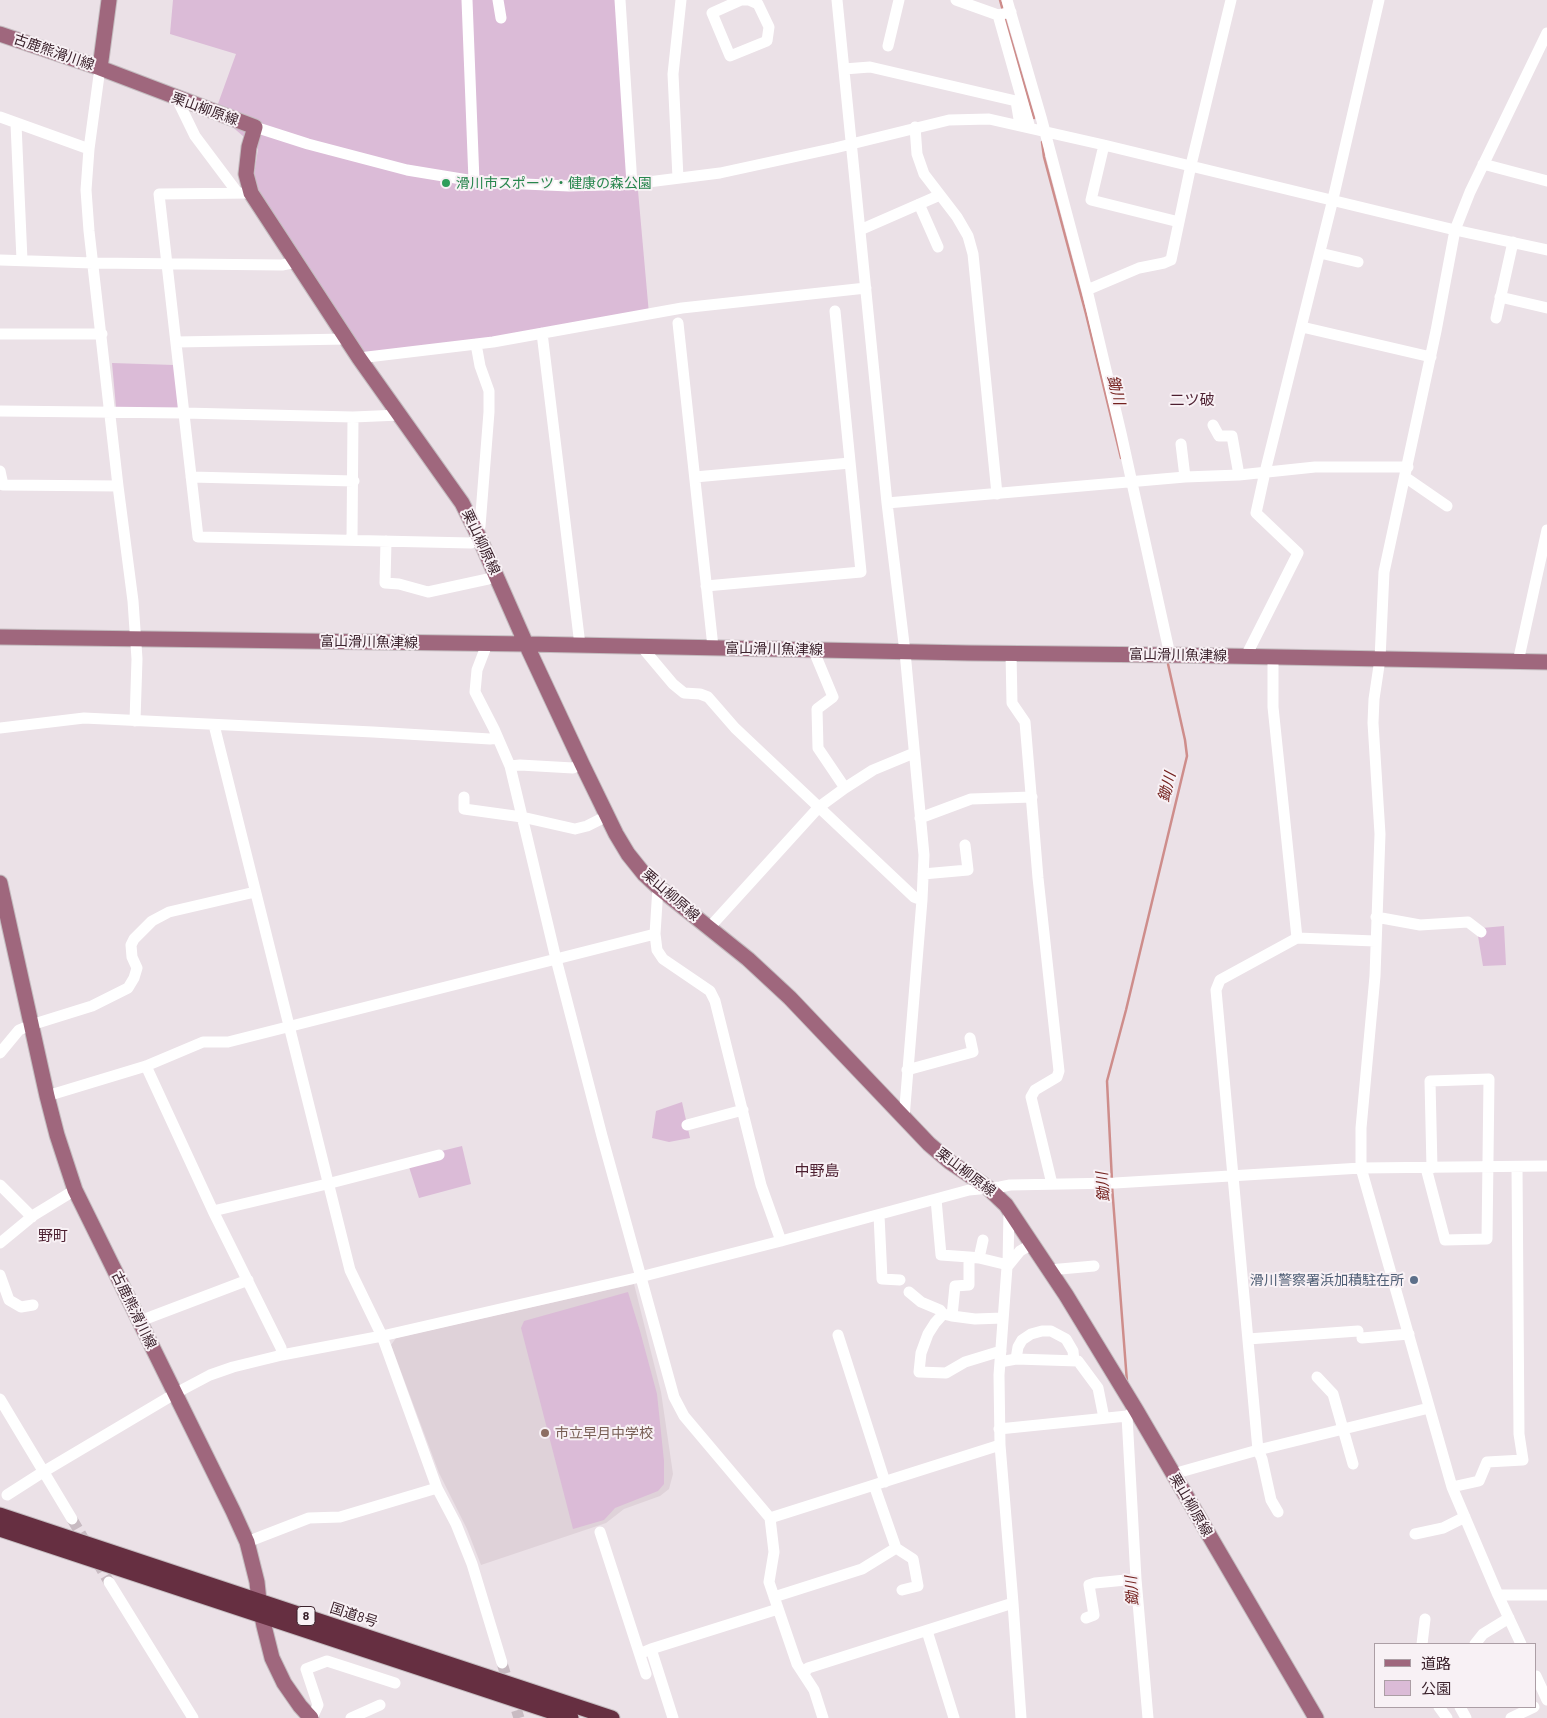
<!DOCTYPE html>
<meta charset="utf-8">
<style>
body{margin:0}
#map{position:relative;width:1547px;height:1718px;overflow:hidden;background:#ebe1e7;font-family:Barlow,"Noto Sans JP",sans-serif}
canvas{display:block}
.legend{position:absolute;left:1374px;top:1643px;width:162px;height:65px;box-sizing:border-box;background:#f8f1f5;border:1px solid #ac9ea5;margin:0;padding:6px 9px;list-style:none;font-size:15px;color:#3b222c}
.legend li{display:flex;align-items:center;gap:10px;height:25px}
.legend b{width:25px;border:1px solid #ac9ea5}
</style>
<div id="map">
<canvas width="1547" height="1718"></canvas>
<ul class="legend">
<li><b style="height:6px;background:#9f677d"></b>道路</li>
<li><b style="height:14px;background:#dbbbd7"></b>公園</li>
</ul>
</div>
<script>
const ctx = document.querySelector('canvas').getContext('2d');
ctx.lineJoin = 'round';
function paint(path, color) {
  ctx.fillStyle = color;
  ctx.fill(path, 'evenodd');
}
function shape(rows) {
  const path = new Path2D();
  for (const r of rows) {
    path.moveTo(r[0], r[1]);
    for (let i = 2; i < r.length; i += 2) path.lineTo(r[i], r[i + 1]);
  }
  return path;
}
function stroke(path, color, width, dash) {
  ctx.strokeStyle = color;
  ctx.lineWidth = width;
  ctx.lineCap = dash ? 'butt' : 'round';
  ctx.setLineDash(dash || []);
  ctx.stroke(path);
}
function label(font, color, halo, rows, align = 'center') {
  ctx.font = font + ' Barlow,"Noto Sans JP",sans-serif';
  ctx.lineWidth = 4;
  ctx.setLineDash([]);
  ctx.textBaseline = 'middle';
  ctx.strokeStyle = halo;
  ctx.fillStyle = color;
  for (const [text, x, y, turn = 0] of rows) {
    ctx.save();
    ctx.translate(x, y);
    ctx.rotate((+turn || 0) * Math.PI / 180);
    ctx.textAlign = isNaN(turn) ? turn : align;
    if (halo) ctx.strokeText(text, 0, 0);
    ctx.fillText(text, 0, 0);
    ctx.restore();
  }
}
paint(shape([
 [634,1284,661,1392,673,1474,669,1489,660,1496,624,1509,606,1523,481,1565,467,1529,439,1473,391,1345,396,1338]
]), '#dfd2d9');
paint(shape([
 [173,0,621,0,649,314,359,358,265,216,254,175,258,149,215,112,236,54,170,34],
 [112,363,174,365,179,409,116,407],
 [1504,926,1506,965,1483,966,1478,936,1482,928],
 [682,1102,690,1138,669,1142,652,1138,656,1111],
 [462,1146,471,1184,419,1198,409,1167,409,1159],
 [628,1292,640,1331,657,1394,664,1461,664,1484,658,1491,615,1508,604,1520,573,1529,521,1328,524,1321]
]), '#dbbbd7');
stroke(shape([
 [1000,0,1003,11],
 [1004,16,1034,118],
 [1042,142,1044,157,1086,314,1121,458],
 [1112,1181,1107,1081,1126,1010,1187,756,1185,740,1168,664],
 [1112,1186,1127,1382]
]), '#ce8d8b', 2.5);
stroke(shape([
 [72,1519,109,1582],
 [502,1663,519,1718]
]), '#c8bbc2', 11, [11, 5.5]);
const major = shape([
 [0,34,100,68,255,127,249,147,246,174,251,193,359,358,462,503,479,537,526,644,582,764,616,834,628,854,644,874,658,887,748,959,790,998,929,1144,950,1162,987,1187,1006,1205,1066,1295,1136,1410,1316,1718],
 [100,68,109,0],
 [0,637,526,644,968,653,1170,655,1547,662],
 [0,883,47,1096,57,1135,75,1190,233,1511,247,1542,257,1582,259,1601,264,1626,272,1658,284,1683,300,1706,311,1718]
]);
const highway = shape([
 [0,1515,612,1718],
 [0,1529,571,1718]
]);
stroke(major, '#c4bdc0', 17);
stroke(highway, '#c4bdc0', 17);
stroke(shape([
 [467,0,474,181],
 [498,0,501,18],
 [620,0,632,184],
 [741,0,749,0,758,4,769,27,767,41,730,56,712,13,741,0],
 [837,0,887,503,905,652,924,855,922,900,904,1118],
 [956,0,998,15],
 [1007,0,1041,117,1087,290,1121,433,1170,655],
 [1011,12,998,15,1030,128],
 [888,46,899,0],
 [100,68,89,149,86,190,89,231,118,486,133,601,137,659,135,721],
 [844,69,870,67,1016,101,1020,125],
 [177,99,195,136,237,192],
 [0,117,89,149],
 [16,124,22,260],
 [255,127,308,144,407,170,480,182,569,186,632,184,720,173,835,148,949,120,989,119,1104,145,1455,230,1547,250],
 [915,127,917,154,924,174,957,217,968,236,973,254,997,494],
 [1104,145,1091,200,1179,222],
 [1483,164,1547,181],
 [678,178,673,74,681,0],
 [251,193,159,194,198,537,471,543,479,537],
 [919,204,938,247],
 [860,230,940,195],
 [1320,253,1358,262],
 [0,260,93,263,282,265,297,262],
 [1087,290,1139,268,1164,263,1171,260,1191,165,1231,0],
 [1500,297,1547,308],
 [1496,318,1513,242],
 [678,323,713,647],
 [1302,327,1431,357],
 [542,333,580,645],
 [0,334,102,334],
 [176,342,347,339],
 [476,344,480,366,489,391,489,412,480,526,477,532],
 [359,358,493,342,682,308,866,288],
 [0,411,184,413,353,417,400,415],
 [1213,425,1219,436,1232,436,1239,475],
 [1181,444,1185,477],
 [0,471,3,485,118,486],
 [191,477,354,481],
 [695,477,850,463],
 [1405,477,1447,506],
 [887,503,1185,477,1239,475,1315,467,1408,467],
 [352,540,353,417],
 [386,541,385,583,399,584,428,592,488,579,496,575],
 [706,586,861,572,835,311],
 [487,644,477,670,475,692,494,729,510,766,556,959,602,1136,674,1397,684,1416,770,1518,774,1552,769,1582,797,1664,814,1690,823,1718],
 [641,646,673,684,684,693,700,694,708,697,735,728,914,897,922,900],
 [813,649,833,697,817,709,818,748,845,788],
 [1011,653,1012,703,1025,722,1038,878,1059,1071,1057,1077,1035,1090,1031,1097,1052,1184],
 [1246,656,1298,553,1256,513,1265,472,1333,199,1379,0],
 [1273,657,1273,707,1297,938],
 [1518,662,1547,530],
 [214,725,350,1270,382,1336,437,1488,456,1524,472,1564,502,1663],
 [0,728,84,718,373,732,490,739,498,738],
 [510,766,520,765,573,768,582,764],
 [464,797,464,809,522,817,575,829,587,826,607,816],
 [920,818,971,799,1032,797],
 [923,874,968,870,965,845],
 [658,887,655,934,657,950,663,959,710,991,715,1001,761,1185,781,1241],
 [1376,917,1420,925,1468,922,1481,932],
 [709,928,819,807,845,788,873,770,914,753],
 [0,1053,19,1030,31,1025,92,1006,128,988,134,978,137,968,132,957,131,945,134,939,152,921,169,912,255,892],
 [146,1066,213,1211,281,1348,282,1355],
 [907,1070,973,1052,970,1038],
 [47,1096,146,1066,203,1042,228,1042,655,934],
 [687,1125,743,1110],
 [1426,1168,1445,1240,1487,1239,1489,1079,1430,1081,1432,1168],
 [0,1185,32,1217],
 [936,1199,941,1255,969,1257],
 [213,1211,327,1184,439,1155],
 [879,1215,882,1279,900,1280],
 [983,1240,979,1258,1008,1265,1009,1210],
 [0,1243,34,1215,75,1190],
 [979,1258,969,1257,969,1285,955,1286,952,1316,975,1319,1003,1318],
 [1049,1270,1094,1266],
 [0,1275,9,1300,21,1307,33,1305],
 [909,1292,921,1302,940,1310,943,1314],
 [952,1316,943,1314,935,1323,928,1334,921,1353,919,1372,946,1373,965,1362,1001,1351],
 [140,1321,248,1280],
 [838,1335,885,1482],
 [1362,1338,1409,1334],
 [1248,1339,1358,1331],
 [1016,1359,1018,1347,1022,1340,1031,1334,1042,1331,1051,1331,1066,1339,1073,1351,1074,1361],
 [1000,1362,1016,1359,1078,1361,1098,1388,1104,1418],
 [1317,1377,1333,1394,1353,1464],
 [0,1399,72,1519],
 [999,1429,1127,1416,1133,1412],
 [1173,1474,1258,1450,1429,1408],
 [874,1485,896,1548,913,1559,918,1586,902,1590],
 [1452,1487,1479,1481,1487,1462,1523,1460,1519,1434,1517,1167],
 [7,1495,43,1472,176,1393,210,1375,233,1367,282,1355,382,1336,640,1277,781,1241,969,1190,1000,1187,1010,1185,1115,1183,1361,1168,1547,1166],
 [1278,1512,1271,1500,1262,1459,1258,1450,1216,990,1220,980,1297,938,1375,941],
 [770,1518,1000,1445],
 [600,1532,646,1674],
 [1415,1534,1443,1528,1465,1517],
 [247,1542,309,1518,340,1517,437,1488],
 [1136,1579,1148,1718],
 [109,1582,193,1718],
 [1498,1595,1547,1595],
 [774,1597,862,1569,896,1548],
 [1013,1603,1021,1718],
 [1086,1618,1094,1615,1089,1585,1095,1583,1136,1579,1127,1416],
 [927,1631,954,1718],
 [1422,1644,1425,1619],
 [1475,1644,1483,1634,1509,1618],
 [1521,1644,1498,1595,1452,1487,1361,1168,1361,1128,1375,976,1380,834,1373,723,1374,699,1380,659,1384,572,1436,331,1455,230,1470,192,1547,33],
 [651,1649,778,1609],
 [644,1652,651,1649,673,1718],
 [804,1673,808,1668,1013,1603,1000,1445,999,1375,1007,1267,1020,1251,1032,1244],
 [1536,1676,1547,1700],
 [1439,1707,1447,1718],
 [1460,1707,1466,1718],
 [312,1718,318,1705,306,1669,327,1661,395,1683],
 [351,1718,380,1705],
 [1511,1718,1534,1707]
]), '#fff', 11);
stroke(major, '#9f677d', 15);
stroke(highway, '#662f41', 15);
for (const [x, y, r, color] of [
 [446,183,5,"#2e9e5b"],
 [1414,1280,5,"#5c6f8a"],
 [545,1433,5,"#8d6e63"]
]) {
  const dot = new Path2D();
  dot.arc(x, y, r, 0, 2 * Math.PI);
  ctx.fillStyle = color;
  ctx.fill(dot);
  stroke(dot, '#f8f1f5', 2);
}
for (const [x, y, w] of [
 [306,1616,18]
]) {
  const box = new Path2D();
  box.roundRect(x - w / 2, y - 9.5, w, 19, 4);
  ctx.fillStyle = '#f8f1f5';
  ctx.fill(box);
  stroke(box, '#3b222c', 1);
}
label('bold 12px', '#3b222c', null, [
 ["8",306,1616]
]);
label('14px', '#3b222c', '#f8f1f5', [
 ["古鹿熊滑川線",54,52,19],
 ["栗山柳原線",205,109,20],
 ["栗山柳原線",481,542,65],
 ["富山滑川魚津線",369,642,1],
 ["富山滑川魚津線",774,649,1],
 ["富山滑川魚津線",1178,655,1],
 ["栗山柳原線",671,895,41],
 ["栗山柳原線",966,1172,37],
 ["古鹿熊滑川線",134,1310,64],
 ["栗山柳原線",1191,1505,60],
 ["国道8号",354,1615,18]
]);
label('14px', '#27864d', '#f8f1f5', [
 ["滑川市スポーツ・健康の森公園",456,183]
], 'left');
label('14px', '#4e5e75', '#f8f1f5', [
 ["滑川警察署浜加積駐在所",1404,1280]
], 'right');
label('14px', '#785e54', '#f8f1f5', [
 ["市立早月中学校",555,1433]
], 'left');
label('italic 15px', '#74221f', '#f8f1f5', [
 ["鋤川",1116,390,76],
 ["鋤川",1167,787,-76],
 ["鋤川",1103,1187,-94],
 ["鋤川",1132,1591,-94]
]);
label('15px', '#4c1f30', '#f8f1f5', [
 ["二ツ破",1192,400],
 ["中野島",817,1171],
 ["野町",53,1236]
]);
</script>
